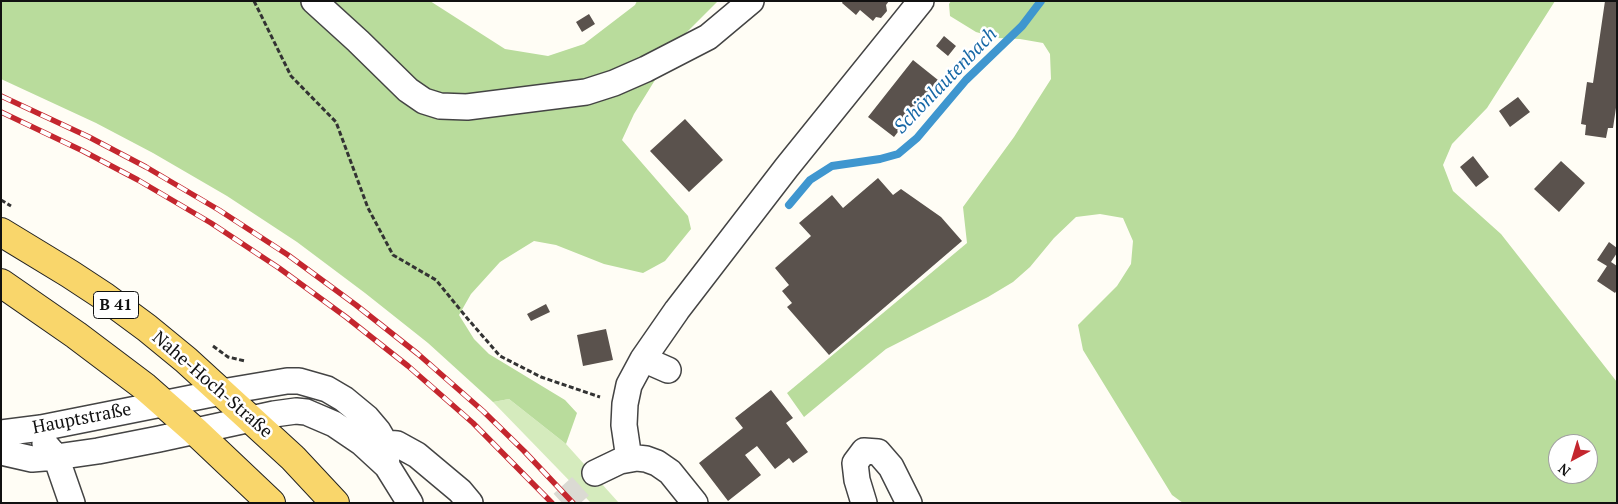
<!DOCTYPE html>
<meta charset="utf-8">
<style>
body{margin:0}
#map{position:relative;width:1618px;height:504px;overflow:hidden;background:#fffdf5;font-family:"PT Serif",serif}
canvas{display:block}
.frame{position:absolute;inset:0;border:2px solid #111;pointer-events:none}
.north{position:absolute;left:1548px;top:434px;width:50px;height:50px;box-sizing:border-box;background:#fff;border:1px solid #a0a0a0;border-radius:50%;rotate:219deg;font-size:14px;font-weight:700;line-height:20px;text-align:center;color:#111}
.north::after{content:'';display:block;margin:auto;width:18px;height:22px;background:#c4262e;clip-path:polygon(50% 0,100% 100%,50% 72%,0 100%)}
</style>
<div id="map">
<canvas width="1618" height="504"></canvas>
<div class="frame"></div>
<div class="north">N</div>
</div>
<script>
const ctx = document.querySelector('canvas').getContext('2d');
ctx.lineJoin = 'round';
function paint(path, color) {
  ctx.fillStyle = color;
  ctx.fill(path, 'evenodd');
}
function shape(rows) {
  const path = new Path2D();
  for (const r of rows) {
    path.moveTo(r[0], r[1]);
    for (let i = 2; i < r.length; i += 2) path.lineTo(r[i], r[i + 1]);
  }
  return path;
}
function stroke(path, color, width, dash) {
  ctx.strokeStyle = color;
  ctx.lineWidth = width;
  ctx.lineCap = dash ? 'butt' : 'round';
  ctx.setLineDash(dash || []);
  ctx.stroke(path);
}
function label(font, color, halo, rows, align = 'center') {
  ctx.font = font + ' "PT Serif",serif';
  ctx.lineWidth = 5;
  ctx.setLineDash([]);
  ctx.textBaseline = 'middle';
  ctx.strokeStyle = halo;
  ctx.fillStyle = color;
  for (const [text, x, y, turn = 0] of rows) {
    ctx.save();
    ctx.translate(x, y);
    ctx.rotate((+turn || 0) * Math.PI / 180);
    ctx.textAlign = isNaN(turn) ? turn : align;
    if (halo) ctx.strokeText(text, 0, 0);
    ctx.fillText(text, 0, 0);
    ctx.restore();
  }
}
paint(shape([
 [509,399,566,444,619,503,591,503,493,402]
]), '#d5ebbd');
paint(shape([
 [1,1,430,1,505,49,548,56,584,44,635,5,637,1,718,1,681,38,634,114,622,140,688,216,691,229,665,261,643,273,604,264,556,245,534,241,500,262,471,294,459,315,474,339,489,354,565,400,577,413,566,444,509,399,493,402,428,343,365,293,297,242,227,196,153,153,96,123,1,79],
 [951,1,1555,1,1487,108,1452,144,1443,165,1453,191,1501,234,1617,382,1617,503,1183,503,1172,495,1083,350,1078,325,1117,286,1131,264,1133,241,1123,218,1100,214,1076,217,1054,238,1030,267,1013,282,988,297,886,349,804,417,787,393,967,243,963,207,1014,137,1051,79,1050,54,1043,43,1020,39,997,38,976,32,950,16,949,4],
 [1558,444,1588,444,1588,474,1558,474]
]), '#b9dc9c');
stroke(shape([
 [789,205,810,180,832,166,880,159,898,154,917,138,966,80,1022,26,1041,1]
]), '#3f96cf', 8);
paint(shape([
 [843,1,889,1,886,5,887,11,881,18,876,17,873,21,860,10,856,15,842,3],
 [1605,1,1617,1,1617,101,1613,128,1608,128,1606,138,1585,135,1586,125,1581,124,1587,82,1593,83],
 [589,14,595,24,582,32,576,22],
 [944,36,956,46,948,56,936,46],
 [913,60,938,80,894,137,868,117],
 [1518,97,1530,112,1510,127,1499,111],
 [685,119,723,160,689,192,650,151],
 [1473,156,1489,177,1476,187,1460,167],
 [1561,161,1585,183,1559,212,1534,189],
 [878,178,893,195,901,189,941,217,962,241,829,355,787,307,792,303,782,291,789,285,775,268,811,236,799,223,832,195,843,208],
 [1609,242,1617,248,1617,253,1611,262,1617,266,1617,290,1615,293,1597,281,1607,266,1597,260],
 [546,304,550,312,531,321,527,314],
 [606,329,613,360,583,366,577,335],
 [771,390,793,418,786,423,808,452,793,463,789,458,775,469,757,446,745,455,761,475,728,501,699,463,743,428,735,418]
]), '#5a524d');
stroke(shape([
 [562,503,595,473]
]), '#dbdad3', 25, [25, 12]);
const minor = shape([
 [314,1,358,41,408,90,424,101,440,106,467,107,586,92,614,83,646,69,708,37,751,1],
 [643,359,668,370],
 [1,433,41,428,222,392,287,381,299,381,327,389,344,399,367,418,378,431,385,443,387,466],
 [385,443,397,444,417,455,460,491,470,503],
 [45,444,56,457,72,503],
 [1,452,32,459,56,457,98,451,159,439,274,414,296,411,306,412,334,424,362,443,387,466,410,503],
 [629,459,624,425,625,404,629,385,643,359,677,310,787,167,921,1],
 [595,473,620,461,637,458,646,459,657,463,670,472,695,503],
 [864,503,857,480,855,463,864,451,878,452,891,467,909,503]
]);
const major = shape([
 [1,232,70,274,105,297,147,328,186,360,293,458,335,503],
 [1,283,76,335,145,387,195,431,271,503]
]);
stroke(minor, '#444', 28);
stroke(major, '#222', 30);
stroke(shape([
 [254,1,291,76,336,122,368,208,393,255,436,280,467,318,500,356,541,377,600,397],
 [1,200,11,206],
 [213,346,228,357,245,361]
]), '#333', 3, [5, 2.5]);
stroke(minor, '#fff', 25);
stroke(major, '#f9d66b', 28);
const rail = shape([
 [1,96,89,137,146,167,219,210,288,255,356,305,418,354,483,411,524,451,573,503],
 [1,112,83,151,138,180,211,223,279,268,346,317,408,366,473,423,552,503]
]);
stroke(rail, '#c4262e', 5.5);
stroke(rail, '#fff', 4, [11]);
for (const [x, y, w] of [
 [116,305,45]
]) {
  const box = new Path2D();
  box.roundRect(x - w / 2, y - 13.5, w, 27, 4);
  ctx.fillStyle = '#fff';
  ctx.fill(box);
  stroke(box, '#111', 1);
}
label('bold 16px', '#111', null, [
 ["B 41",116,305]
]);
label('18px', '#111', '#fff', [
 ["Nahe-Hoch-Straße",212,385,41],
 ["Hauptstraße",82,419,-11]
]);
label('italic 19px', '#1768a6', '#fff', [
 ["Schönlautenbach",946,81,-46]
]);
</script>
